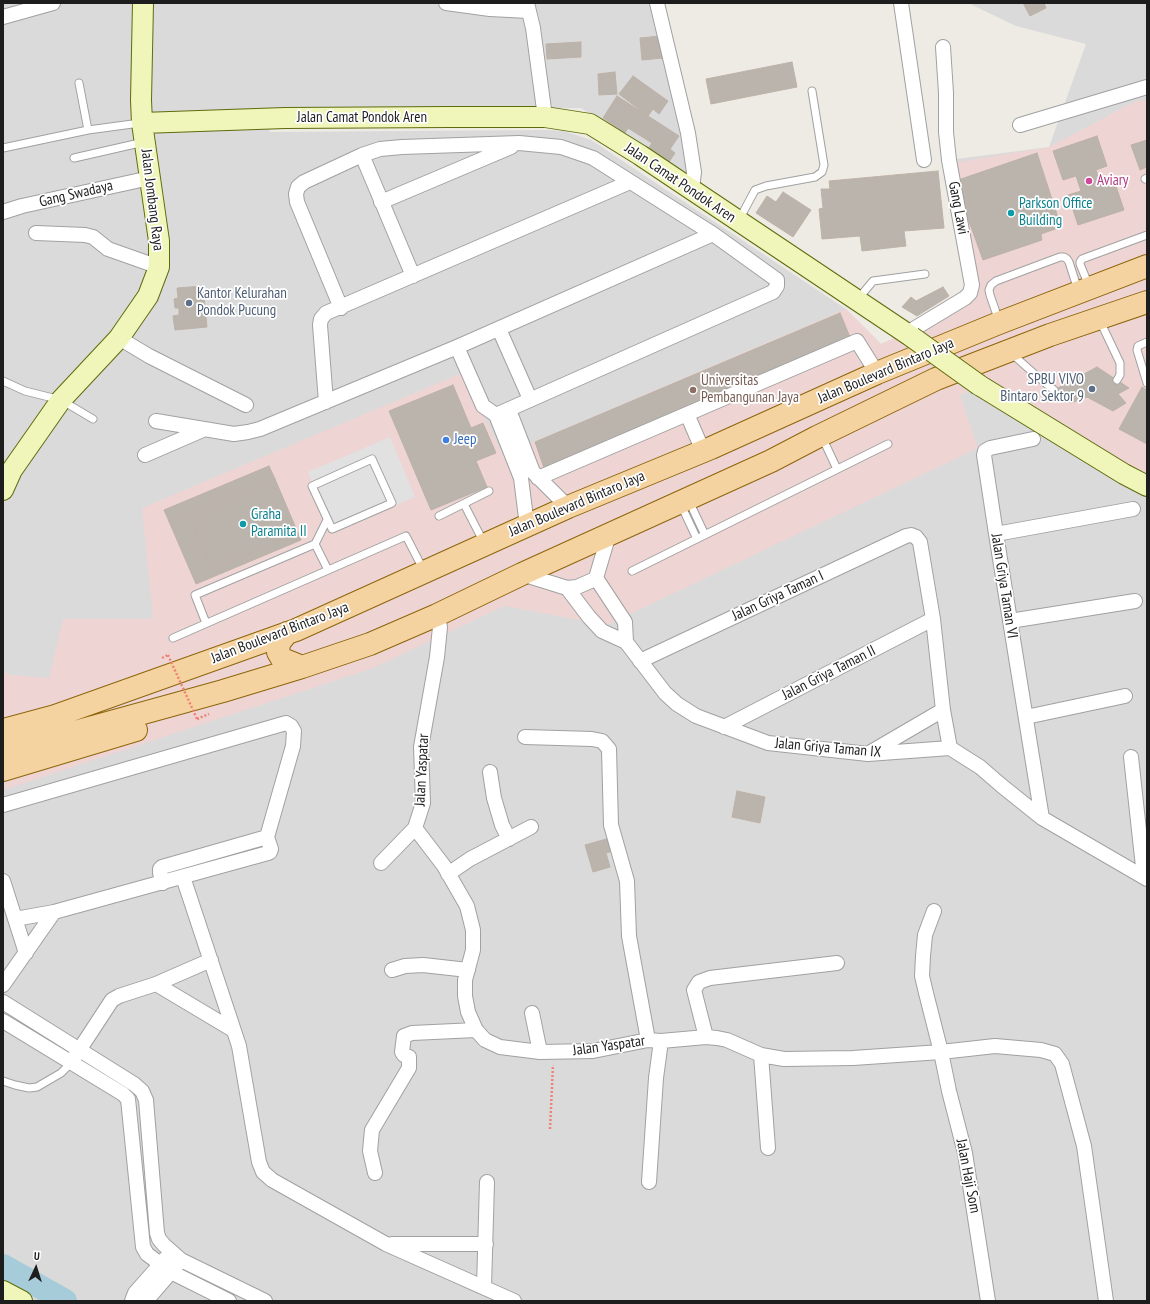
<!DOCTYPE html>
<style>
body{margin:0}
#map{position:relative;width:1150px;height:1304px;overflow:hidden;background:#eeebe4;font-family:"PT Sans Narrow",sans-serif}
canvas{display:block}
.frame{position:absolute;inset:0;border:4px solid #1d1d1d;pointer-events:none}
.north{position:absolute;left:16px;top:1248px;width:40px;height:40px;-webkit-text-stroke:3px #fff;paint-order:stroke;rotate:4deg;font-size:11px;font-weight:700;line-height:16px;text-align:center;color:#1d1d1d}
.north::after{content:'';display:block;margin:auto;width:14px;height:18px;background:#1d1d1d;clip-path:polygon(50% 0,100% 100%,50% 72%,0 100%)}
</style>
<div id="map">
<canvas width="1150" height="1304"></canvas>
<div class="frame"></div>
<div class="north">U</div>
</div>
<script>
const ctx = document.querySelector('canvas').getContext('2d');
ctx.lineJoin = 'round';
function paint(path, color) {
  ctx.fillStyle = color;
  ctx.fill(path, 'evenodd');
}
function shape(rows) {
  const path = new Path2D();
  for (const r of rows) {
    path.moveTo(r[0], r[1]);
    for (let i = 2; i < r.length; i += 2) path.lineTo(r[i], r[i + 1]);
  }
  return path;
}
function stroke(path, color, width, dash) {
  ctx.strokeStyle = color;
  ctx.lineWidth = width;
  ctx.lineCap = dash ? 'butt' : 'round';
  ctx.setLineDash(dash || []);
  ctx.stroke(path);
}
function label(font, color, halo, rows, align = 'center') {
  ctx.font = font + ' "PT Sans Narrow",sans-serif';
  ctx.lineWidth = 3.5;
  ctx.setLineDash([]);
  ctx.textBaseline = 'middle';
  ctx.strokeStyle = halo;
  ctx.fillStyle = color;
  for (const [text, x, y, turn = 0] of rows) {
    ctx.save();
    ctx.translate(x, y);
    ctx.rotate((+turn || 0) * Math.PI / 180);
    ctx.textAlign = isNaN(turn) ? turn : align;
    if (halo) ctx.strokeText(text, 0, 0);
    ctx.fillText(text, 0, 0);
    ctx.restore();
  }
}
paint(shape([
 [3,3,665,3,690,179,581,108,266,114,270,132,545,130,564,131,591,140,846,309,881,344,970,305,977,286,949,160,1049,147,1086,44,1016,26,968,3,1147,3,1147,1301,3,1301]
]), '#dbdada');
paint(shape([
 [1147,100,1147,476,981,386,960,395,978,448,607,625,504,606,373,668,3,790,3,672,12,675,49,678,63,619,153,619,142,508,462,373,503,455,846,309,881,344,970,305,977,286,947,164,1049,147,1136,101]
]), '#eed5d4');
paint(shape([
 [390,437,415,497,333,532,308,472]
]), '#e1e1e1');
stroke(shape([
 [3,1266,65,1301]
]), '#a7ccd9', 24);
const building = shape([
 [1023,3,1044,3,1046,8,1030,16,1023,3],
 [661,36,663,58,642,60,640,38,661,36],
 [581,42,581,57,547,59,546,44,581,42],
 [792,62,797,87,711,104,706,79,792,62],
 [615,72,617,94,599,95,598,74,615,72],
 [633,76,668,101,659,114,653,109,648,116,619,94,633,76],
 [617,96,679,136,670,149,675,153,669,162,648,149,652,143,628,128,625,133,603,118,617,96],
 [1097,136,1107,166,1096,170,1100,181,1113,177,1124,210,1078,225,1068,195,1081,191,1076,176,1063,180,1053,151,1097,136],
 [1147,140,1147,167,1140,170,1131,145,1147,140],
 [1037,153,1061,227,1041,234,1042,240,983,260,961,199,961,179,1037,153],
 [938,171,944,228,904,231,906,246,862,251,860,236,822,239,819,209,823,208,821,189,830,189,829,181,938,171],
 [783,192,811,210,793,237,756,213,767,196,776,202,783,192],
 [203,286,207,327,175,330,173,316,179,315,179,308,175,308,174,299,178,298,177,288,203,286],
 [943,287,949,296,917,316,902,307,911,297,916,301,943,287],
 [840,313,850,337,544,468,535,442,840,313],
 [1097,367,1129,388,1118,394,1126,403,1113,411,1087,397,1071,403,1054,390,1097,367],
 [453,385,471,428,483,423,496,453,476,461,487,487,431,510,389,411,453,385],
 [1142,387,1147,390,1147,444,1119,429,1142,387],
 [269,466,275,479,189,516,212,569,298,533,301,540,196,584,164,510,269,466],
 [275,479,298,533,212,569,189,516,275,479],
 [737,791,765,797,760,823,732,817,737,791],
 [610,838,614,851,606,853,610,867,593,872,585,845,610,838]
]);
paint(building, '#bab4ad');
stroke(building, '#beb2a7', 1);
const lane = shape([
 [79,83,88,130],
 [3,148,88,130,140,123],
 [74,158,144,142],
 [1145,179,1147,178],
 [739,220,755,190,766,186,815,177,822,172,824,165,812,91],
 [1089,286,1080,264,1080,262,1082,259,1147,235],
 [858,299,873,281,925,274],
 [999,321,990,295,989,290,991,285,996,281,1060,257,1064,257,1067,259,1069,262,1078,290],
 [1100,321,1120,363,1120,375,1117,380],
 [1147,342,1138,346,1137,350,1147,383],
 [1012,354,1038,377,1054,390],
 [3,381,25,391,61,400,93,419],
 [822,437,837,469],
 [372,459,392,503,332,529,312,486,372,459],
 [689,501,705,535],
 [464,504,484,543],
 [681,505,697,539],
 [439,516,489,491],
 [315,544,327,520],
 [632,571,888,444],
 [206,623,195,595,315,544,328,570],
 [173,638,406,536,424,571],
 [3,1081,15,1085,29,1088,37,1087,61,1073,71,1063]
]);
const street = shape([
 [446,3,490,9,529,11],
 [527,3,533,28,545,117],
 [657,3,688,133,694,172,693,181,689,189],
 [901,3,924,160],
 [3,17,53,3],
 [1020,125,1147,87],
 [362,155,413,276],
 [381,202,511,147],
 [3,212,22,206,150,178],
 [36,233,85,235,93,237,108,249,159,267],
 [341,308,297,202,296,194,298,187,304,182,362,155,380,149,402,147,519,143,561,147,593,158,713,234,777,280,777,286,773,292,496,415],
 [499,329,530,399],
 [907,333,965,298,970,293,972,285,949,160,946,132,946,93,943,47],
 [119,338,149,356,246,405],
 [457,347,483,406,496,415,521,478,527,526],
 [326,402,320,325,321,319,326,313,630,182],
 [509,410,533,472,568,507],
 [687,414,703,451],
 [156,421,234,434,248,432,260,429,457,347,713,234],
 [1033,439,990,448,985,451,984,455,996,534,1042,818],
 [145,455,205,429],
 [538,478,857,341,877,373],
 [996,534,1133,509],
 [522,574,567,588,577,587,593,580,596,578,609,534],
 [596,578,625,622,626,642],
 [567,588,589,617,602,631,626,642,665,693,677,704,696,716,768,743,868,754,950,748,980,767,1002,786,1042,818,1147,879],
 [437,615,440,627,437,657,421,747,423,803,415,828,444,866,467,906,473,930,473,950,465,980,465,996,468,1012,476,1030,485,1040,500,1047,540,1052,593,1051,648,1040,661,1041,706,1037,717,1038,727,1040,761,1055,784,1059,853,1058,941,1052,995,1046,1041,1050,1055,1054,1062,1064,1084,1146,1106,1301],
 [1010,621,1135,601],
 [640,661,906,536,911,535,916,537,920,542,933,619,943,710,950,748],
 [1026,717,1125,696],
 [724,727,933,619],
 [525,737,592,739,602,741,609,749,611,825,627,881,629,936,648,1040],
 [871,752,943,710],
 [1131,757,1144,876],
 [490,772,494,798,502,825,509,839],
 [3,805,286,723,291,726,294,731,293,746,267,837,271,849,270,852,268,853,54,912,15,919],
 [381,863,415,828],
 [448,874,470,859,531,827],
 [183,877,239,1046,259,1162,263,1172,272,1180,386,1244,514,1301],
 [3,881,26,953],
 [163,883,160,873,160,869,162,867,267,837],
 [934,911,925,935,923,956,922,976,926,993,941,1052,949,1091,965,1153,988,1301],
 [392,970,405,966,423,965,468,970],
 [156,984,233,1030],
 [3,985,54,912],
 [3,1002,134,1084,142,1091,146,1100,157,1233,159,1239,164,1245,181,1260,265,1301],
 [532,1013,540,1052],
 [3,1021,123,1094,128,1099,143,1247,147,1254,171,1272,229,1301],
 [706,1037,694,990,699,982,710,978,837,963],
 [761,1055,768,1148],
 [74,1058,112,1000,119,996,156,984,211,960],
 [375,1173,370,1151,372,1130,409,1068,409,1057,404,1055,402,1052,404,1036,412,1033,476,1030],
 [649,1182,656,1078,661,1041],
 [392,1244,486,1244],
 [484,1287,487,1182],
 [132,1301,133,1298,135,1293,166,1258],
 [146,1301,177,1265]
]);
const secondary = shape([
 [142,123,285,118,448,117,545,117,590,124,640,155,912,337],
 [979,385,1124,474,1147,486],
 [3,490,12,470,61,400,119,338,148,296,159,267,159,241,142,123,141,100,143,3],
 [3,1291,22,1301]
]);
const primary = shape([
 [287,633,279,643,278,652,282,659,302,667],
 [3,730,55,716,296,630,568,507,711,448,877,373,999,323,1147,266],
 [3,749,60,736,223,691,302,667,370,644,437,615,522,574,771,461,817,437,936,379,1050,335,1147,302],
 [3,770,136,730]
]);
stroke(lane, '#a1a1a1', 9);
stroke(street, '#a1a1a1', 16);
stroke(secondary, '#5f6c0c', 22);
stroke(primary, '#8c650a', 24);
stroke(shape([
 [162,658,168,655],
 [197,719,209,714],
 [550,1129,553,1065]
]), '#f08272', 2.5, [2, 2]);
stroke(lane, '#fff', 7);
stroke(street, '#fff', 14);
stroke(secondary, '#f0f5ba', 20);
stroke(primary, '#f5d3a1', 22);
const secondaryBridge = shape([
 [912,337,979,385]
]);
stroke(secondaryBridge, '#5f6c0c', 22, []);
stroke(shape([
 [168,655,197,719]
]), '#f08272', 2.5, [2, 2]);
stroke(secondaryBridge, '#f0f5ba', 20);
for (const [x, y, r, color] of [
 [1089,181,4,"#d1479c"],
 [1011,213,4,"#0f9aa8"],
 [189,303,4,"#5c6f8a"],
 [1092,389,4,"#5c6f8a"],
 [693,390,4,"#8d6e63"],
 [446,440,4,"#3f7fe0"],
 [243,524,4,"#0f9aa8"]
]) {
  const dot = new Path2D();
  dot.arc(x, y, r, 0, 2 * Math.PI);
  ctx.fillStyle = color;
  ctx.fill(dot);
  stroke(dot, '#fff', 1.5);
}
label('15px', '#1d1d1d', '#fff', [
 ["Jalan Camat Pondok Aren",362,118],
 ["Jalan Camat Pondok Aren",680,183,34],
 ["Gang Swadaya",76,194,-13],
 ["Jalan Jombang Raya",152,200,83],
 ["Gang Lawi",958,208,79],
 ["Jalan Boulevard Bintaro Jaya",886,371,-23],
 ["Jalan Boulevard Bintaro Jaya",577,504,-23],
 ["Jalan Griya Taman VI",1004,586,81],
 ["Jalan Griya Taman I",778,596,-25],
 ["Jalan Boulevard Bintaro Jaya",280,633,-21],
 ["Jalan Griya Taman II",829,673,-27],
 ["Jalan Griya Taman IX",828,748,5],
 ["Jalan Yaspatar",422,770,-87],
 ["Jalan Yaspatar",609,1046,-8],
 ["Jalan Haji Som",968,1176,79]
]);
label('15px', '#b23c85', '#fff', [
 ["Aviary",1097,181]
], 'left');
label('15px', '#0d838f', '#fff', [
 ["Parkson Office",1019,204],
 ["Building",1019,221],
 ["Graha",251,515],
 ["Paramita II",251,532]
], 'left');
label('15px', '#4e5e75', '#fff', [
 ["Kantor Kelurahan",197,294],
 ["Pondok Pucung",197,311],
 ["SPBU VIVO",1084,380,"right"],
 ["Bintaro Sektor 9",1084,397,"right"]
], 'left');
label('15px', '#785e54', '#fff', [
 ["Universitas",701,381],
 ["Pembangunan Jaya",701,398]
], 'left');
label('15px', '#366cbe', '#fff', [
 ["Jeep",454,440]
], 'left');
</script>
